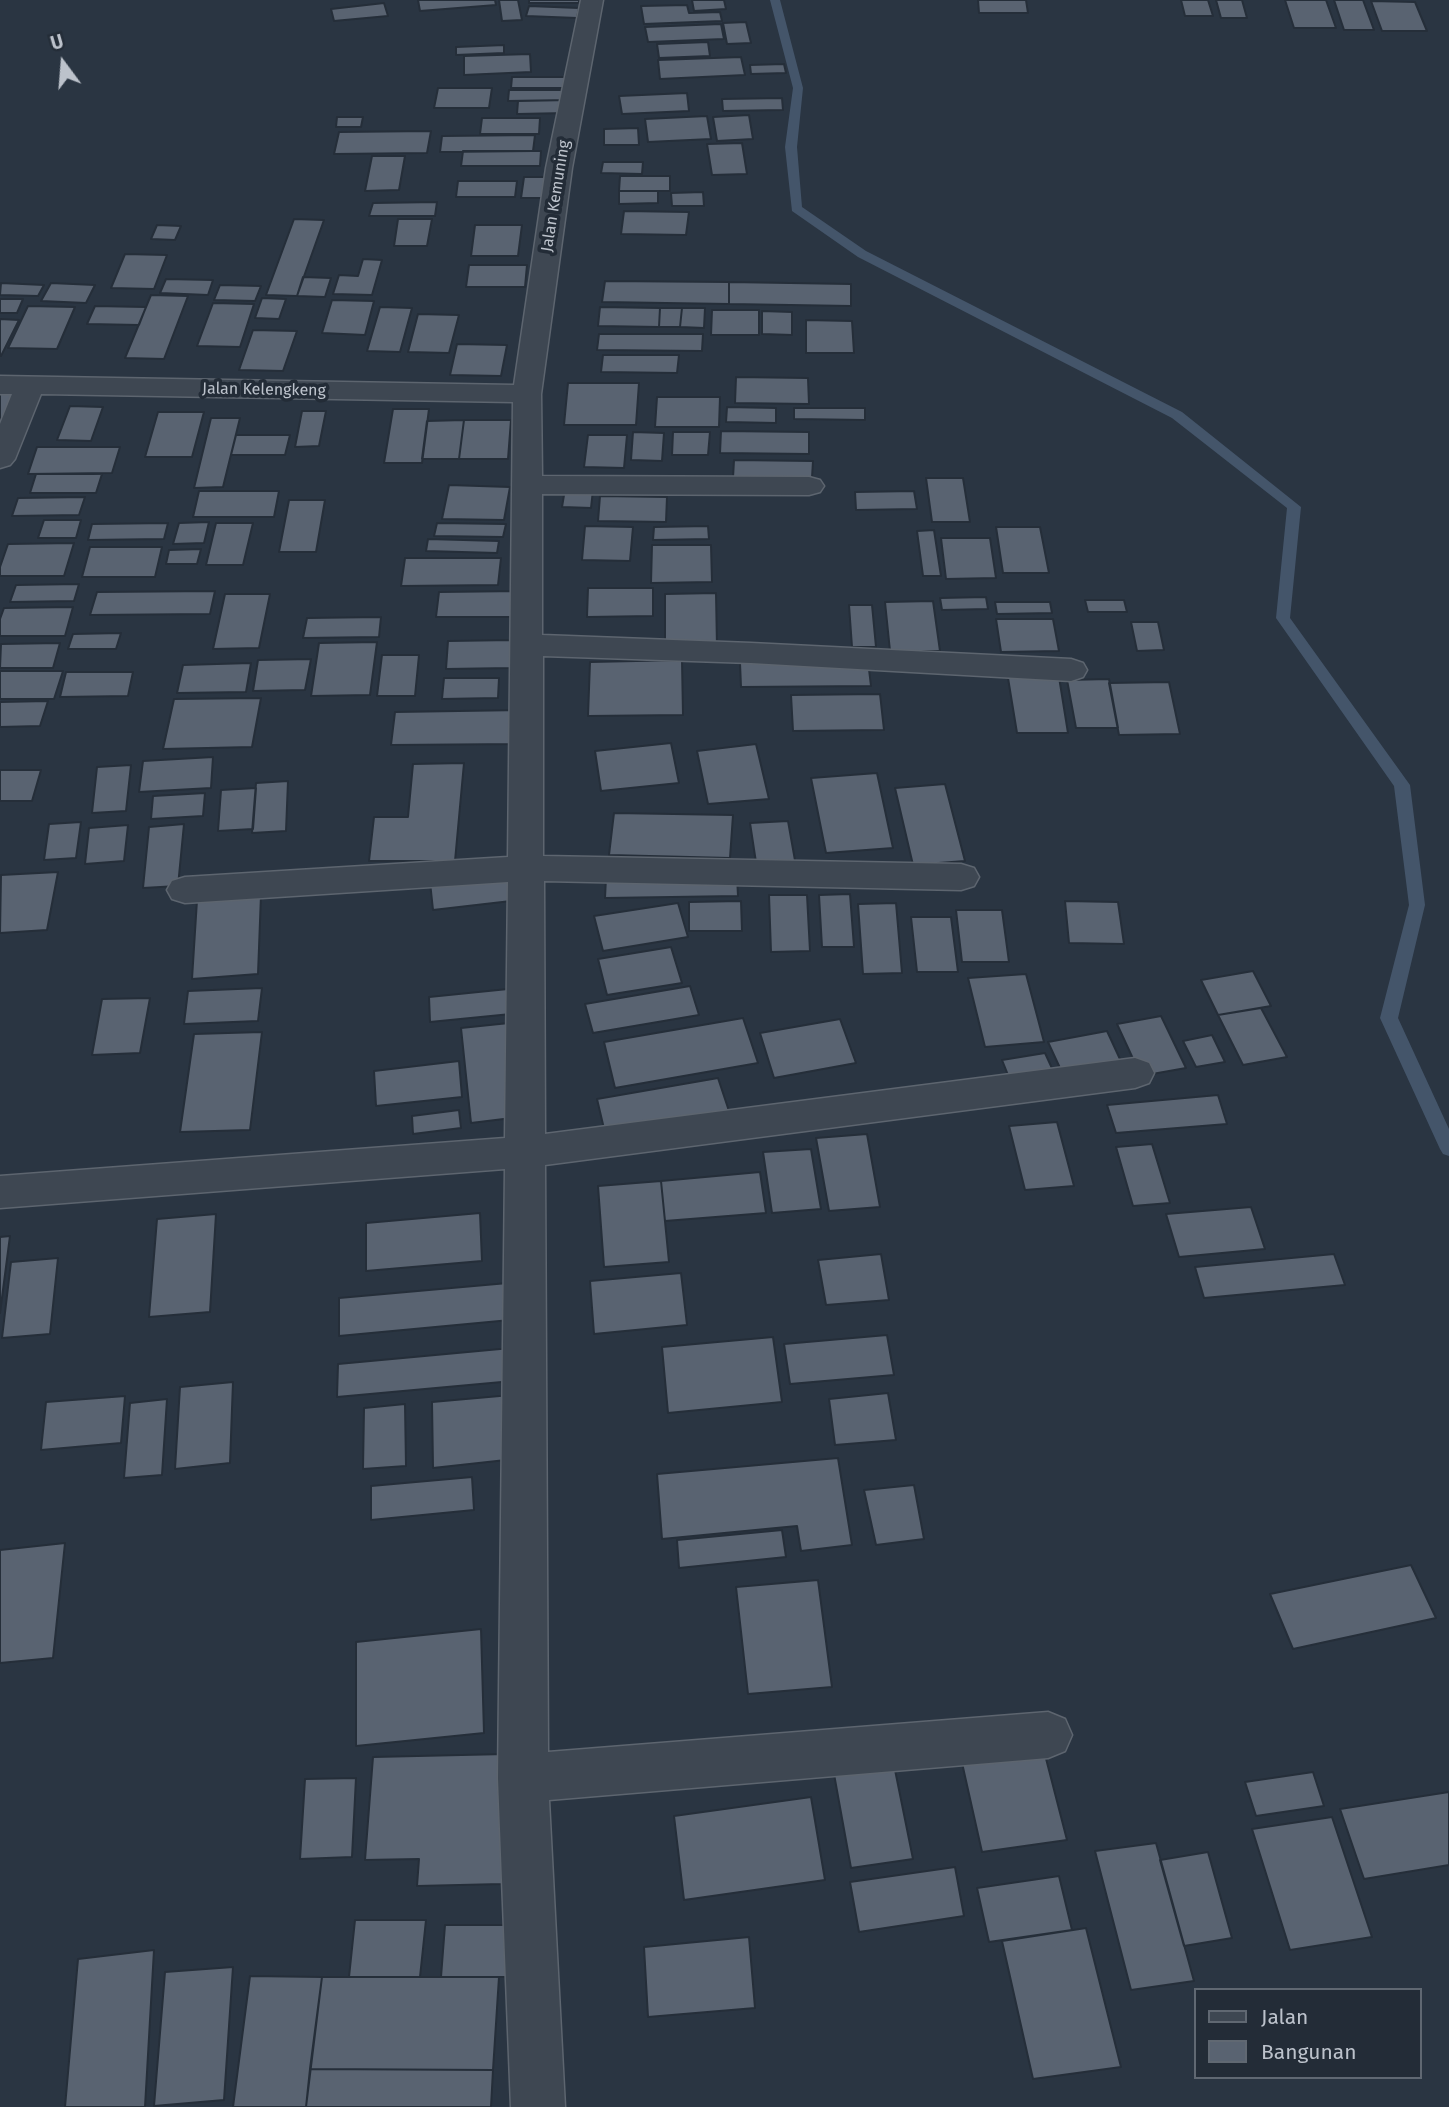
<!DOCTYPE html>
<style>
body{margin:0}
#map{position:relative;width:1449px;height:2107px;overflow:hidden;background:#2a3542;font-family:"Fira Sans",sans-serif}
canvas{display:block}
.legend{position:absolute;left:1194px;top:1988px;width:228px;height:91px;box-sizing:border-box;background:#232c37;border:2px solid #606872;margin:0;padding:9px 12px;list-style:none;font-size:21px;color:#bcc2cb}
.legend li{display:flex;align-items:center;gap:14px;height:35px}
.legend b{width:35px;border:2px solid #606872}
.north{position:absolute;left:28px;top:28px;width:70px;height:70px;-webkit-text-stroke:5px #232c37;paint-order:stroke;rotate:344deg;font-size:19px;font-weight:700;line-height:28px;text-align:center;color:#bcc2cb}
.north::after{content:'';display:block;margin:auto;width:24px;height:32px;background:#bcc2cb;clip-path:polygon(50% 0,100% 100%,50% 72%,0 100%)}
</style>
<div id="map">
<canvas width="1449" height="2107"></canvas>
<ul class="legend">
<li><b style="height:9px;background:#3e4752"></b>Jalan</li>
<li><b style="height:19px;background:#596371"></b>Bangunan</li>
</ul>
<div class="north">U</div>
</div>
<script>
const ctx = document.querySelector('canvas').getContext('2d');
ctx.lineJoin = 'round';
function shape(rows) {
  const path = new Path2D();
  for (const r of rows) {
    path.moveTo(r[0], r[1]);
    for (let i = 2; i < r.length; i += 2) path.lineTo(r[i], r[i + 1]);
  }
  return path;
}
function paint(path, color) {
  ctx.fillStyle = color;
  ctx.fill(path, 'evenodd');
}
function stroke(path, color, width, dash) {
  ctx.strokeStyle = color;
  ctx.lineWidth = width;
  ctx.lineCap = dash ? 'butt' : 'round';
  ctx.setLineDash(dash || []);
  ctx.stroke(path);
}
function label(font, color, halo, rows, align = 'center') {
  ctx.font = font + ' "Fira Sans",sans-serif';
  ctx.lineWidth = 7;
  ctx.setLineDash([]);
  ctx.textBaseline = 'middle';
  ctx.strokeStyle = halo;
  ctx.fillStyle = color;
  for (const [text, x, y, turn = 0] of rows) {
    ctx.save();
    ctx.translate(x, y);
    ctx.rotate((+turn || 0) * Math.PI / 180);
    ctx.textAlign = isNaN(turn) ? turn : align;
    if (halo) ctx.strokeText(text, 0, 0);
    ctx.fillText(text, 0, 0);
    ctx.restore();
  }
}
paint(shape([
 [770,0,780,0,803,88,797,147,802,207,866,251,1182,412,1301,507,1290,618,1410,785,1425,905,1398,1018,1449,1129,1449,1156,1443,1154,1440,1149,1380,1018,1409,905,1394,786,1276,618,1287,508,1172,418,858,257,792,211,785,147,793,88,770,0]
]), '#44556a');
const building = shape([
 [418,0,495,0,496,5,420,11,418,0],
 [499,0,518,0,522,20,502,21,499,0],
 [529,0,579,0,579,3,529,3,529,0],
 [692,0,724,0,726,9,694,11,692,0],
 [978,0,1026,0,1028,13,979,13,978,0],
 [1181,0,1208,0,1213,16,1185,16,1181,0],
 [1216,0,1242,0,1247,18,1221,18,1216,0],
 [1285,0,1326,0,1336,28,1294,28,1285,0],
 [1334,0,1363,0,1374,30,1344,30,1334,0],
 [1371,1,1415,2,1427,31,1382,31,1371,1],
 [384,3,388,16,334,21,331,9,384,3],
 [687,5,689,13,720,12,722,21,644,24,641,6,687,5],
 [529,6,579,8,577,18,526,16,529,6],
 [746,22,751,43,727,44,723,23,746,22],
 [721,24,724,39,648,42,645,27,721,24],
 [708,42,710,56,659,58,657,44,708,42],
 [504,45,504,53,456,55,456,47,504,45],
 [530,54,531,72,464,75,464,56,530,54],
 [741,57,745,75,660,79,658,60,741,57],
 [784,64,786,73,751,74,750,65,784,64],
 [512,77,570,77,570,88,511,88,512,77],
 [438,88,492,88,489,108,434,108,438,88],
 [509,90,569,90,569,100,508,101,509,90],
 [687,93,689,111,622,114,619,96,687,93],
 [782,98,783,110,723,111,722,99,782,98],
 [569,100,568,113,517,114,518,101,569,100],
 [749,115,753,139,717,141,713,117,749,115],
 [707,116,711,139,648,142,645,119,707,116],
 [337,117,363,117,361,127,336,127,337,117],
 [482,118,540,118,539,134,480,134,482,118],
 [638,128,639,145,604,145,604,129,638,128],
 [431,131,427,153,334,154,339,132,431,131],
 [535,135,533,151,440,152,442,136,535,135],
 [742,143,747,174,712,175,707,144,742,143],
 [463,151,541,151,540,166,461,166,463,151],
 [372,156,405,156,399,190,365,191,372,156],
 [603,162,643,162,642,174,601,173,603,162],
 [620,176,670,176,670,191,619,191,620,176],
 [524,177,552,177,550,198,521,198,524,177],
 [458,181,517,181,515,197,456,197,458,181],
 [619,191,658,191,658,203,619,204,619,191],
 [703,192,704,206,672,206,671,193,703,192],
 [437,202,435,216,369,216,373,203,437,202],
 [624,211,689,212,686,235,621,234,624,211],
 [294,219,324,220,297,296,266,295,294,219],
 [398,219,432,219,427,246,394,246,398,219],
 [157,225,181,226,175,240,151,239,157,225],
 [475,225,522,225,518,256,471,256,475,225],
 [125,254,167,255,154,289,111,288,125,254],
 [363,259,382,260,372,295,333,294,339,275,358,276,363,259],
 [469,265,527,265,525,287,466,287,469,265],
 [303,277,331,278,325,297,297,296,303,277],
 [166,279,213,280,208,295,160,293,166,279],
 [605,281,729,282,729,304,602,302,605,281],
 [729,282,851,284,851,306,729,304,729,282],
 [1,283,44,285,38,296,0,295,1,283],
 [51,283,95,285,86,303,41,301,51,283],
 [220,285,261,286,255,301,214,300,220,285],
 [151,295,188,296,164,359,125,358,151,295],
 [262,298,286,299,279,319,255,318,262,298],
 [0,299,23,299,17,313,0,313,0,299],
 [332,300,374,301,365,335,322,333,332,300],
 [213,303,254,304,240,347,197,346,213,303],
 [28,306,75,307,57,349,8,348,28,306],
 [95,306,146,307,139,325,87,324,95,306],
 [380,307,412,308,400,352,367,351,380,307],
 [600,307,660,308,659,327,598,326,600,307],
 [660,308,682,308,680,327,659,327,660,308],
 [682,308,705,308,704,328,680,327,682,308],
 [712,310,759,310,759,335,711,335,712,310],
 [762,311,792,312,792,335,762,334,762,311],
 [418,314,459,315,449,353,408,352,418,314],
 [0,319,19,320,1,356,0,356,0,319],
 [806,320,852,321,854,353,806,353,806,320],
 [253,330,297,331,283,371,239,370,253,330],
 [599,334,703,334,702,351,597,350,599,334],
 [457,344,507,345,501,376,450,375,457,344],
 [603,355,679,355,677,373,601,372,603,355],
 [736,377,808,378,809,404,735,403,736,377],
 [568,383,639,383,636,425,564,425,568,383],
 [0,389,27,390,0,432,0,389],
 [657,397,720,397,719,427,655,427,657,397],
 [70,406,103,407,91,441,57,440,70,406],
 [727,407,776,408,776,423,726,422,727,407],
 [794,408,865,408,865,420,794,419,794,408],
 [393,409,429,409,422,463,384,463,393,409],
 [302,411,326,411,319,446,295,447,302,411],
 [158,412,204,412,192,457,145,457,158,412],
 [211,418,240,418,223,487,194,488,211,418],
 [464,420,511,420,508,459,459,459,464,420],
 [464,420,459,459,422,459,427,421,464,420],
 [721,431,809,432,809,454,720,453,721,431],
 [633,432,664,433,662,461,631,460,633,432],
 [673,432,710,432,708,455,672,455,673,432],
 [236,435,290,435,285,455,231,455,236,435],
 [588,435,627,435,624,468,584,467,588,435],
 [37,447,120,447,112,473,28,474,37,447],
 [734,460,813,461,812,478,733,478,734,460],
 [36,474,102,474,96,493,30,493,36,474],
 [926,478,963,478,970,522,932,522,926,478],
 [449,485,510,487,504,520,442,519,449,485],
 [565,489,593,490,591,508,562,507,565,489],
 [199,491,279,491,274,517,193,517,199,491],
 [914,491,917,509,856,510,855,492,914,491],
 [600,496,667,497,666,522,598,521,600,496],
 [85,497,79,515,12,516,18,498,85,497],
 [289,500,325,500,316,552,279,552,289,500],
 [44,520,81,520,76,538,38,538,44,520],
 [209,522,204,543,173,544,179,523,209,522],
 [168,523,164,539,88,540,92,524,168,523],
 [216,523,253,523,243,565,206,565,216,523],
 [437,523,506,524,503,537,434,536,437,523],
 [585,526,633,527,630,561,582,560,585,526],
 [708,526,709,539,653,540,654,527,708,526],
 [996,527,1040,527,1049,573,1003,573,996,527],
 [934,530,941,576,923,576,917,531,934,530],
 [941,538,990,538,996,578,946,579,941,538],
 [428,539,499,541,497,553,426,551,428,539],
 [74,543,64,576,0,576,0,567,8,544,74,543],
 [652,545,711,545,712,582,651,583,652,545],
 [90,547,162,547,155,577,82,577,90,547],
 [201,549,197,564,166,564,169,550,201,549],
 [405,558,501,558,498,585,401,586,405,558],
 [79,584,74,601,10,602,16,585,79,584],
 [588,588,653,588,653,616,587,617,588,588],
 [215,591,210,614,90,615,97,592,215,591],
 [520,591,518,617,436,617,439,592,520,591],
 [716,593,717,647,665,647,665,594,716,593],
 [225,594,270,594,259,648,213,649,225,594],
 [986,597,988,609,942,610,940,598,986,597],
 [1085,600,1124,600,1127,612,1088,612,1085,600],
 [933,601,940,651,890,651,885,602,933,601],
 [995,602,1050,602,1052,613,997,614,995,602],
 [849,605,872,605,876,647,852,647,849,605],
 [73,607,65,636,0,636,0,619,4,608,73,607],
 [381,617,379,637,303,638,307,618,381,617],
 [996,619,1053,619,1059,651,1001,652,996,619],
 [1131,622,1158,622,1164,650,1137,651,1131,622],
 [121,633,116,649,68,649,73,634,121,633],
 [513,640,512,668,446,669,448,641,513,640],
 [377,642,370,695,311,696,319,643,377,642],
 [60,643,53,668,0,668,1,644,60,643],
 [382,655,419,655,415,696,377,696,382,655],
 [311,659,305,690,253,691,258,660,311,659],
 [682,660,683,715,588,716,590,662,682,660],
 [868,661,871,686,741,687,740,663,868,661],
 [251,663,246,692,177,693,183,665,251,663],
 [0,671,63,671,54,699,0,699,0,671],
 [66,672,133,672,128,696,60,697,66,672],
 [1059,677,1068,733,1017,733,1008,678,1059,677],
 [444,678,499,678,498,698,442,699,444,678],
 [1109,679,1118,728,1076,728,1067,680,1109,679],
 [1169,682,1180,734,1119,735,1109,683,1169,682],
 [880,694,884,730,793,731,791,695,880,694],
 [261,698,252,747,163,749,174,699,261,698],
 [48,701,40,726,0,727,0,702,48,701],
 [522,710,520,744,391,745,395,712,522,710],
 [671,743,679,783,601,791,595,751,671,743],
 [756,744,769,799,708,804,697,751,756,744],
 [213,757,211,788,139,792,143,761,213,757],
 [464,763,455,861,369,861,374,817,408,817,413,764,464,763],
 [131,765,126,811,92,813,97,767,131,765],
 [0,770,41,770,32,801,0,801,0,770],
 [877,773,893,848,826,853,811,778,877,773],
 [288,781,286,831,252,833,256,783,288,781],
 [945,784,965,861,913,865,895,788,945,784],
 [256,788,253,829,218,831,221,790,256,788],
 [205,793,203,816,151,819,153,796,205,793],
 [614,813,733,815,730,858,609,855,614,813],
 [788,821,796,866,757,869,750,823,788,821],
 [81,822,76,858,44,860,49,824,81,822],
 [184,824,178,886,143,888,149,827,184,824],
 [128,825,124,861,85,864,89,828,128,825],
 [58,872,47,930,0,933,1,875,58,872],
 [506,872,511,901,433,910,430,882,506,872],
 [737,876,738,896,605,898,606,877,737,876],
 [850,894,854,947,822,947,819,895,850,894],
 [261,895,258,974,192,979,197,900,261,895],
 [769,895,807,895,810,951,771,952,769,895],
 [741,901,742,931,689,931,689,902,741,901],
 [1065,901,1118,902,1124,944,1069,943,1065,901],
 [678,903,688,937,603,951,594,916,678,903],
 [896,903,902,973,863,974,858,904,896,903],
 [956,910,1002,910,1009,962,962,962,956,910],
 [911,917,951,917,958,972,917,972,911,917],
 [671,947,682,983,607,995,598,959,671,947],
 [1253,971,1271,1006,1218,1015,1201,980,1253,971],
 [1026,974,1044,1042,985,1047,968,978,1026,974],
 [690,986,699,1015,593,1033,585,1004,690,986],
 [262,988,258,1021,184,1024,188,991,262,988],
 [508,989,511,1014,430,1022,429,997,508,989],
 [150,998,140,1053,92,1055,102,999,150,998],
 [1261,1008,1287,1057,1243,1065,1218,1015,1261,1008],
 [1161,1016,1186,1068,1141,1076,1117,1024,1161,1016],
 [743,1018,758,1063,615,1088,604,1042,743,1018],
 [840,1019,856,1063,774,1078,760,1033,840,1019],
 [509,1023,520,1117,471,1123,461,1028,509,1023],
 [1107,1031,1125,1070,1066,1081,1048,1042,1107,1031],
 [262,1032,250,1130,180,1132,194,1034,262,1032],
 [1212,1035,1225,1062,1196,1067,1183,1041,1212,1035],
 [1045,1053,1056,1077,1012,1085,1002,1060,1045,1053],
 [459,1061,462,1097,376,1106,374,1071,459,1061],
 [718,1078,729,1111,605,1133,597,1099,718,1078],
 [1218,1095,1227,1124,1116,1133,1107,1105,1218,1095],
 [459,1110,461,1128,413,1134,412,1116,459,1110],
 [1057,1122,1074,1186,1025,1190,1009,1126,1057,1122],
 [867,1134,880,1207,829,1211,816,1138,867,1134],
 [1152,1144,1170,1203,1133,1206,1116,1147,1152,1144],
 [811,1149,821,1209,772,1213,763,1152,811,1149],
 [760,1172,766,1213,665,1221,661,1181,760,1172],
 [661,1181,669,1262,604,1267,598,1186,661,1181],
 [1251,1207,1265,1249,1179,1257,1166,1214,1251,1207],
 [480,1213,482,1261,366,1271,366,1223,480,1213],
 [216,1214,210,1312,149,1317,157,1219,216,1214],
 [10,1236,0,1313,0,1237,10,1236],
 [881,1254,889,1300,826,1305,818,1260,881,1254],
 [1334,1254,1345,1285,1204,1298,1195,1267,1334,1254],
 [58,1258,50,1334,2,1338,11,1262,58,1258],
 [681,1273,687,1325,594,1334,590,1281,681,1273],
 [519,1282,521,1319,339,1336,339,1298,519,1282],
 [887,1335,894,1375,790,1384,784,1344,887,1335],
 [773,1337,782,1402,668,1413,662,1347,773,1337],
 [511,1348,513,1381,337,1397,338,1364,511,1348],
 [233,1382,230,1463,175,1469,180,1387,233,1382],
 [888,1393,896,1440,835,1445,829,1399,888,1393],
 [511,1395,515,1459,433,1468,432,1402,511,1395],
 [125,1396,121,1443,41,1450,46,1402,125,1396],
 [167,1399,162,1475,124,1478,130,1403,167,1399],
 [405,1404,406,1466,363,1469,364,1408,405,1404],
 [838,1458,852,1545,801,1551,797,1526,662,1539,657,1474,838,1458],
 [472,1477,474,1510,371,1520,371,1486,472,1477],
 [914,1485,924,1539,876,1545,864,1490,914,1485],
 [782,1530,786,1557,679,1568,677,1540,782,1530],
 [65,1543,53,1658,0,1663,0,1550,65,1543],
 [1411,1565,1436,1618,1293,1649,1270,1594,1411,1565],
 [818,1580,832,1687,748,1694,736,1587,818,1580],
 [481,1629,484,1733,356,1746,356,1642,481,1629],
 [1042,1743,1067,1840,982,1852,960,1754,1042,1743],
 [506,1754,502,1884,417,1886,419,1859,365,1860,373,1757,506,1754],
 [892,1755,913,1859,851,1868,832,1763,892,1755],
 [1313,1772,1324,1806,1256,1816,1245,1782,1313,1772],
 [356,1778,352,1857,300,1859,305,1779,356,1778],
 [1449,1792,1449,1865,1364,1879,1340,1809,1449,1792],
 [811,1797,825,1880,684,1900,674,1816,811,1797],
 [1332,1817,1372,1937,1290,1950,1252,1829,1332,1817],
 [1156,1843,1194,1981,1131,1990,1095,1851,1156,1843],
 [1208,1852,1232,1938,1184,1946,1160,1860,1208,1852],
 [955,1867,964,1916,859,1932,850,1882,955,1867],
 [1059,1876,1072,1930,989,1942,977,1888,1059,1876],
 [355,1920,426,1920,420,1977,349,1977,355,1920],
 [445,1925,519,1925,515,1977,441,1977,445,1925],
 [1086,1928,1121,2067,1033,2079,1002,1941,1086,1928],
 [749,1937,755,2008,648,2017,644,1947,749,1937],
 [154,1950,145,2107,65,2107,78,1959,154,1950],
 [233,1967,224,2100,154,2106,165,1972,233,1967],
 [250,1976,322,1977,306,2107,233,2107,250,1976],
 [322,1977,499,1977,493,2070,310,2069,322,1977],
 [310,2069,493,2070,491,2107,306,2107,310,2069]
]);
paint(building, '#596371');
stroke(building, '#252e39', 2);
const street = shape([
 [581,0,603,0,572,168,541,394,542,476,809,477,820,480,824,486,820,492,809,495,542,494,542,635,751,643,1071,659,1083,663,1087,670,1083,677,1071,681,751,663,543,656,543,856,961,864,974,868,979,877,974,886,961,890,544,881,545,1134,1135,1058,1149,1063,1154,1073,1149,1083,1135,1088,545,1165,548,1752,1048,1712,1065,1719,1072,1735,1065,1751,1048,1758,549,1800,565,2107,511,2107,498,1778,505,1169,0,1208,0,1176,505,1138,508,882,185,903,172,899,167,890,172,881,185,877,508,857,513,402,41,394,15,459,10,465,0,468,0,424,12,394,0,394,0,376,514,385,546,168,581,0]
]);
stroke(street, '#5d656f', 3);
paint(street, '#3e4752');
label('16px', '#bcc2cb', '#232c37', [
 ["Jalan Kemuning",556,196,-81],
 ["Jalan Kelengkeng",264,390,1]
]);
</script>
